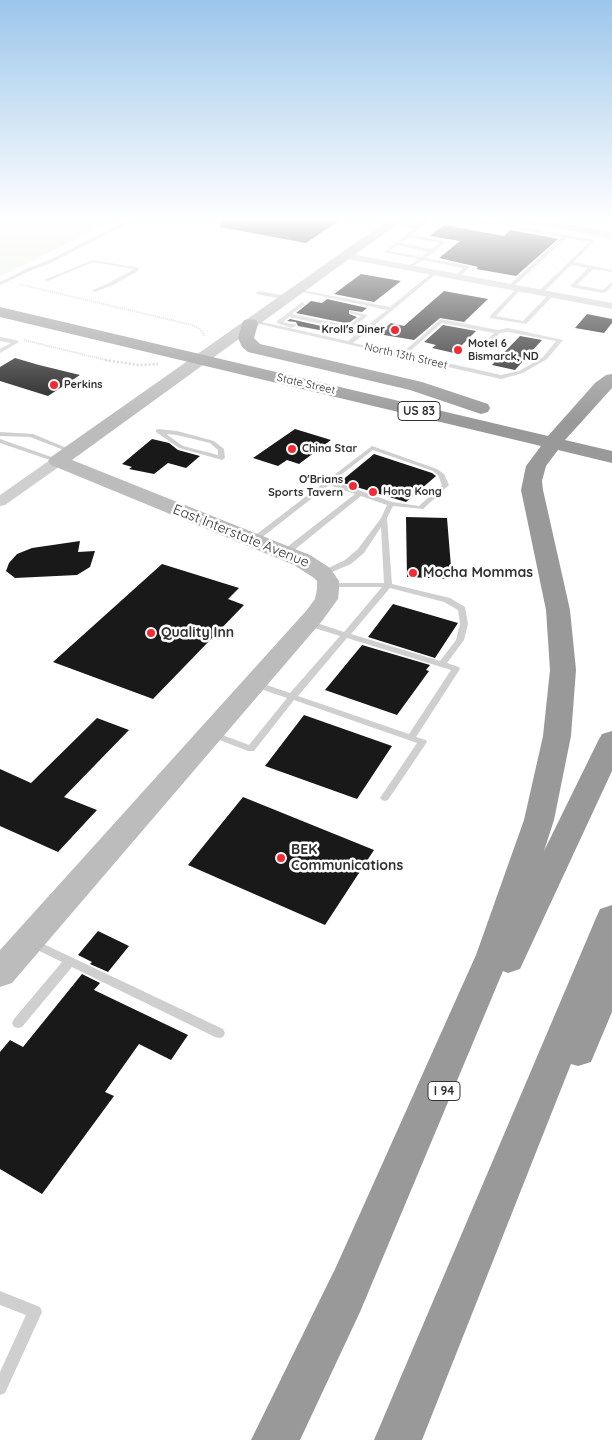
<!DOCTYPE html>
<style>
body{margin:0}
canvas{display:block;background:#fff}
</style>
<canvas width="612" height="1440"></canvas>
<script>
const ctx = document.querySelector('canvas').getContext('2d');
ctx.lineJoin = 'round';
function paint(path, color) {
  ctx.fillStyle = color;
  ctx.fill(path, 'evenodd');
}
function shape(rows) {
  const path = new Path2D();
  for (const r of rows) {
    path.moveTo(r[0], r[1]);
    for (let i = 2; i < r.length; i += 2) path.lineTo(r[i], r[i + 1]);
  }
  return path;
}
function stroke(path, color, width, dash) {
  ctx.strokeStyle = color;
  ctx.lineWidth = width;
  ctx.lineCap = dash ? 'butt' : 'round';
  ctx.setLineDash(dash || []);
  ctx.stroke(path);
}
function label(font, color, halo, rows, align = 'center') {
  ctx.font = font + ' Quicksand,sans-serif';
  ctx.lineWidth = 5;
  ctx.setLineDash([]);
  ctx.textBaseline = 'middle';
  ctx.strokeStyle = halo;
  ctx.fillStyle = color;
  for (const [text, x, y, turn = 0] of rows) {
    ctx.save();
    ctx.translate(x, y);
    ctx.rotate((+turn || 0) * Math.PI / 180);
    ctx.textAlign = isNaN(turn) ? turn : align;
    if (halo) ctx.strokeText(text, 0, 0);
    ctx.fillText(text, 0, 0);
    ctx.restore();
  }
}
paint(shape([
 [0,220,114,220,0,277]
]), '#e7efe0');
paint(shape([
 [221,220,340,220,306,243,220,227],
 [444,225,504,236,510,230,558,239,516,276,476,269,478,267,439,258,460,241,430,236],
 [361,274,401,281,374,302,334,294],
 [444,291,488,299,464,322,440,318,414,340,378,334,391,323,404,326],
 [327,299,367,308,362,312,349,310,349,314,357,317,350,322,345,323,296,313,311,301,322,303],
 [587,314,612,319,612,323,604,333,575,328],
 [290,319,339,330,335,333,298,326,296,322,287,321],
 [443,325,476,331,454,353,432,348,436,345,424,342],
 [520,336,542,340,515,370,492,365],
 [15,358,39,365,80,375,48,396,0,381,0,367],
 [295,429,331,440,299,464,287,460,278,466,253,458],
 [152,439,169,443,178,450,200,456,186,468,168,463,154,474,129,469,132,467,122,464],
 [374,454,432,473,436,476,406,502,340,482],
 [406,517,447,518,452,579,407,577],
 [80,541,78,552,95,551,90,567,77,575,15,578,6,571,9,563,17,554,32,548],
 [162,564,239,588,228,599,244,605,153,699,53,662],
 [393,604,458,623,435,658,368,637],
 [362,645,430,665,426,670,429,671,397,715,325,690],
 [304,715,392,746,357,799,265,766],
 [97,718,129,730,64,797,97,810,58,852,0,826,0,769,31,783],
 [243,797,374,850,325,925,188,865],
 [98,931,129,946,108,972,90,964,92,962,78,955],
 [82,974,100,983,94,990,188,1035,171,1060,139,1044,105,1092,114,1096,42,1194,0,1169,0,1052,10,1040,23,1047]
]), '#191919');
stroke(shape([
 [19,284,192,325,199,328,205,336],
 [24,340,110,361]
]), '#cfcfcf', 2, [1, 1]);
stroke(shape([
 [105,360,139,365,158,364]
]), '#cfcfcf', 2.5, [2, 2]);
paint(shape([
 [128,220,134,220,51,263,32,270,0,285,0,282,28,268,47,261,128,220],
 [425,220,430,220,411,235,445,241,445,243,426,258,469,266,469,268,458,278,454,277,463,268,423,260,409,269,407,269,407,267,418,259,384,252,414,229,391,225,391,223,417,226,425,220],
 [408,237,439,243,431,249,400,243,408,237],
 [397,245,428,252,421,257,390,251,397,245],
 [470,220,481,220,594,240,594,242,573,262,612,270,612,272,593,269,577,285,603,290,612,282,612,286,604,293,571,287,571,285,588,268,571,265,542,294,538,294,538,292,589,242,566,238,512,288,508,288,508,286,562,237,470,220],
 [93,260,139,268,138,271,113,285,95,292,93,292,93,290,109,283,134,269,93,262,48,281,44,280,93,260],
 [433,272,437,273,353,343,402,353,441,319,498,330,508,328,563,340,547,359,523,373,501,379,250,322,253,320,348,341,387,310,298,291,296,291,296,289,390,307,433,272],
 [442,323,494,333,480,347,483,349,500,333,508,332,556,341,543,357,519,371,501,375,407,354,442,323],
 [517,288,521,289,496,316,523,321,549,294,554,295,526,324,490,318,490,316,517,288],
 [259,291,286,296,289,298,286,300,257,294,256,293,259,291],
 [302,302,304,303,304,305,292,314,345,325,351,324,361,316,350,313,350,311,368,315,355,326,345,329,289,317,283,322,291,324,296,324,296,326,291,328,277,323,277,321,302,302],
 [0,337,16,340,19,342,0,353,0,349,11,343,0,341,0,337],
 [158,429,177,431,214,441,224,449,225,458,222,460,179,448,156,432,156,430,158,429],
 [166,434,177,435,210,443,218,450,218,455,183,446,166,434],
 [0,432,33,434,74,451,69,452,30,437,0,436,0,432],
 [0,439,60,460,61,461,60,462,56,462,0,443,0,439],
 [372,446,437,469,444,474,449,485,423,509,393,506,387,518,392,584,450,598,465,607,468,624,464,640,447,663,459,667,460,669,416,737,426,740,427,742,388,800,385,801,382,800,380,798,417,743,294,700,254,751,248,751,209,736,208,734,212,731,249,745,287,698,252,686,251,684,252,682,258,682,290,693,340,636,305,625,304,623,305,621,311,621,344,632,382,587,328,587,324,585,328,583,384,583,381,527,364,553,351,564,325,575,319,575,318,573,345,560,358,549,381,518,387,505,361,496,288,555,282,555,282,551,355,494,329,485,256,542,253,542,249,540,372,446],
 [373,450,433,471,438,475,442,485,419,506,392,502,333,481,373,450],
 [390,588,444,602,458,610,460,624,456,640,440,661,351,634,390,588],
 [347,638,451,670,409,734,298,696,347,638],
 [33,939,223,1029,225,1033,223,1037,219,1038,215,1037,72,967,22,1027,18,1028,14,1027,12,1023,14,1019,62,962,29,946,28,943,29,940,33,939],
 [0,1291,40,1307,42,1312,5,1393,0,1395,0,1372,26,1315,0,1305,0,1291]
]), '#cfcfcf');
paint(shape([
 [523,220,545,220,612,232,612,238,527,223,523,220],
 [346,253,612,303,612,309,342,258,341,256,346,253],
 [58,457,65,461,63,464,5,505,0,506,0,495,53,458,58,457]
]), '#cfcfcf');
paint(shape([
 [388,220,403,220,72,460,310,555,330,568,339,581,339,589,338,599,322,621,12,983,0,987,0,950,306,611,315,599,317,589,317,581,314,578,294,565,51,465,48,461,51,457,388,220]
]), '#bcbcbc');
paint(shape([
 [0,307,548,436,595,383,606,375,612,374,612,388,565,440,612,451,612,463,558,450,546,466,542,481,543,490,570,610,576,670,571,736,554,820,544,851,598,741,602,734,612,731,612,771,520,969,508,973,503,971,360,1312,300,1440,251,1440,336,1267,476,955,524,820,543,736,550,670,546,610,521,490,526,466,541,446,0,317,0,307],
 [250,319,256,320,258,324,254,338,260,344,422,382,488,404,490,408,488,412,481,414,410,390,248,352,242,347,238,338,242,324,244,320,250,319],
 [612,905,612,1012,596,1050,591,1062,578,1066,571,1064,422,1440,374,1440,596,918,600,909,612,905]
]), '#999');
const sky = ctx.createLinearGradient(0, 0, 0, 422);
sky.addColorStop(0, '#9cc6eb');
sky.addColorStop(0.52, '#fff');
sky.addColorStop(1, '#ffffff00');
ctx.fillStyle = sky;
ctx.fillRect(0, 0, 612, 422);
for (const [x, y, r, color] of [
 [395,330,5,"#f22b34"],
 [458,350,5,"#f22b34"],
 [54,385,5,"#f22b34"],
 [292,449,5,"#f22b34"],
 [353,486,5,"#f22b34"],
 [373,492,5,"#f22b34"],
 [413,573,5,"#f22b34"],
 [151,633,5,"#f22b34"],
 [281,858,5,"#f22b34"]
]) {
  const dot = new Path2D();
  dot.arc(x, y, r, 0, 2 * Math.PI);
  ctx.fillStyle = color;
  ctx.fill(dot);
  stroke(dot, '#fff', 2);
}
label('bold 11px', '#323232', '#fff', [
 ["Kroll's Diner",385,330,"right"],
 ["Motel 6",468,344],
 ["Bismarck, ND",468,357],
 ["Perkins",64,385],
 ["China Star",302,449],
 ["O'Brians",343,480,"right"],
 ["Sports Tavern",343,493,"right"],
 ["Hong Kong",383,492]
], 'left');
label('11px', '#323232', '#fff', [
 ["North 13th Street",406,356,13],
 ["State Street",306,384,13]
]);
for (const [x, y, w] of [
 [419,411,42],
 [444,1091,32]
]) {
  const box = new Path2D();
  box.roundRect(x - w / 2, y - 9.5, w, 19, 4);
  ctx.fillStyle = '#fff';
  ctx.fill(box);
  stroke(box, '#323232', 1);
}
label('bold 12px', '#323232', null, [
 ["US 83",419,411],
 ["I 94",444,1091]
]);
label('14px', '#323232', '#fff', [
 ["East Interstate Avenue",241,536,22]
]);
label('bold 14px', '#323232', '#fff', [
 ["Mocha Mommas",423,573],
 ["Quality Inn",161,633],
 ["BEK",291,850],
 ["Communications",291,866]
], 'left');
</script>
